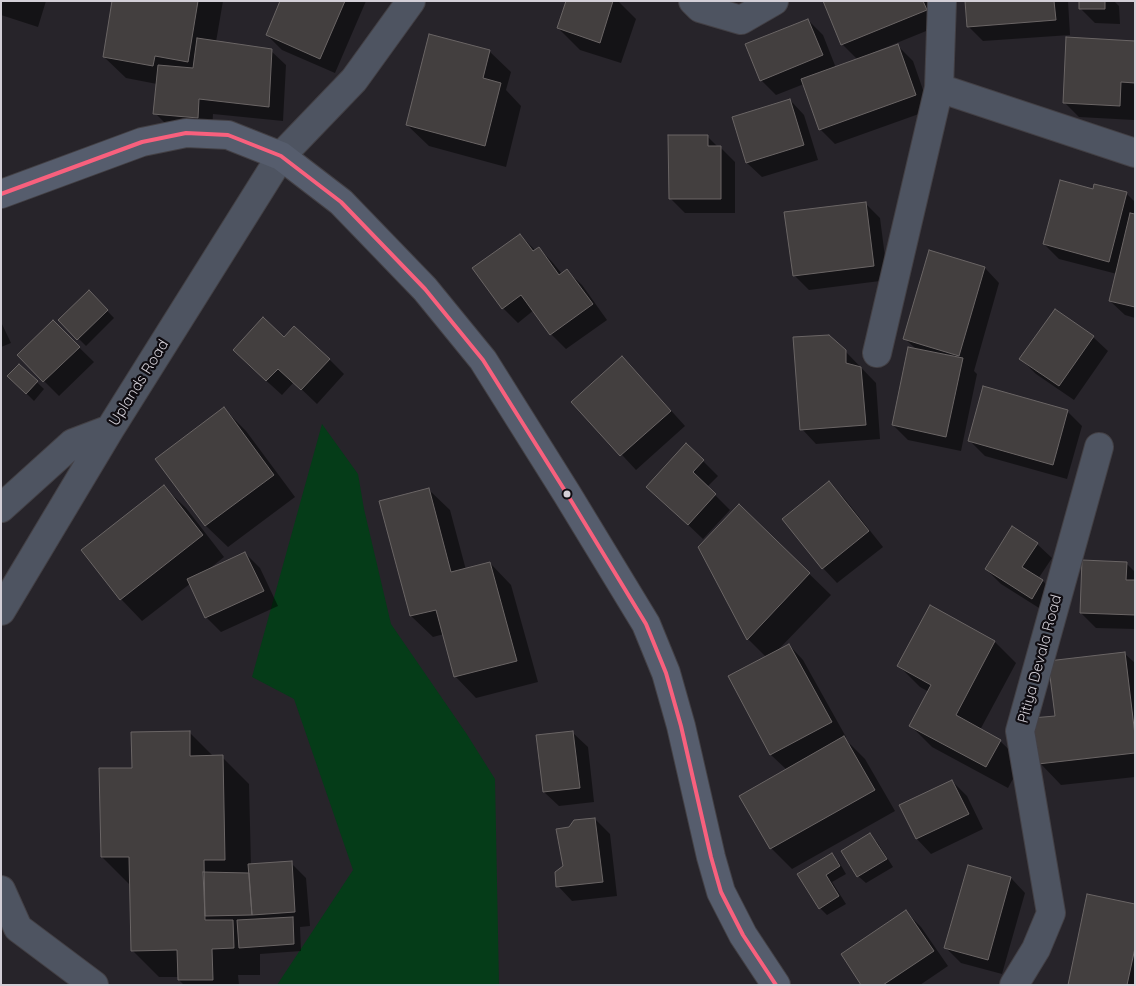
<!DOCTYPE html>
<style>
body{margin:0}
#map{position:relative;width:1136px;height:986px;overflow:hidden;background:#27242a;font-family:Quicksand,sans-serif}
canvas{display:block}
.frame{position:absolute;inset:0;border:2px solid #d3cfd7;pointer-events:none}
</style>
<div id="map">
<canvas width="1136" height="986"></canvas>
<div class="frame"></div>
</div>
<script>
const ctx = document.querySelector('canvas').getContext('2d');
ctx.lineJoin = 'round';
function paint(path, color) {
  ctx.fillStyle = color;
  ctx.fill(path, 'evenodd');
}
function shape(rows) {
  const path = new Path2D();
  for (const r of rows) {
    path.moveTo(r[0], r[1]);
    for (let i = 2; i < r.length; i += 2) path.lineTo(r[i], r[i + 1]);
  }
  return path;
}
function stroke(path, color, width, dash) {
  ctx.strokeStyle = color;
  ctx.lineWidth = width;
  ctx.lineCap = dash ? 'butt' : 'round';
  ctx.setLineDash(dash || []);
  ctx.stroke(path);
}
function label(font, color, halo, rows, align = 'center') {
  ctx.font = font + ' Quicksand,sans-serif';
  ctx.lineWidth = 4.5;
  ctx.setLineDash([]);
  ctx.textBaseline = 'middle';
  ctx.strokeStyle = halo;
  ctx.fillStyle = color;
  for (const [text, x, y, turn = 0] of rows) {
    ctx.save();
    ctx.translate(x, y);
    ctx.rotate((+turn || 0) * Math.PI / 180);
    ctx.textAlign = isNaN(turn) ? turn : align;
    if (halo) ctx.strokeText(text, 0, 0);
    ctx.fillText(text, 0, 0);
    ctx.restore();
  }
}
paint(shape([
 [322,424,358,474,364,509,391,624,466,733,495,779,499,985,277,985,353,870,294,699,252,677]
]), '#053c18');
paint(shape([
 [1,1,46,1,38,27,1,15],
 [114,1,223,1,216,42,271,51,286,65,283,121,213,114,212,132,170,128,155,113,157,84,126,78,104,57],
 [282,1,366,1,335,73,282,50,267,35],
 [565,1,618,1,636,19,621,63,580,50,558,28,567,2],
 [825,1,931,1,941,25,872,53,873,55,898,46,913,61,930,110,835,144,820,129,804,84,776,95,761,80,808,20,823,35,836,68,858,60,842,44],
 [966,1,1068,1,1070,35,983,41,968,26],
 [1080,1,1114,1,1119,6,1120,24,1095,23,1080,8],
 [1135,43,1134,120,1079,117,1064,102],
 [489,51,511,72,506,90,521,106,506,167,429,146,407,125],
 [790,100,804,115,818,160,762,177,747,163],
 [707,136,718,147,720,147,735,162,735,213,685,213,670,198],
 [1094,190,1126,193,1135,202,1135,318,1125,315,1110,301,1117,274,1059,259,1044,244],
 [865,203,880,218,888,280,809,290,794,275],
 [520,235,535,250,539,248,553,263,562,274,567,271,582,285,607,320,566,349,551,334,534,310,518,323,503,308],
 [930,252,985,268,999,283,974,371,977,374,961,451,908,440,893,425,916,349,904,338],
 [89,292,114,318,86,346,60,320],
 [1,322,11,343,1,347],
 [53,322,94,362,59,396,18,355],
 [1093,337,1108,351,1074,400,1036,374,1021,359],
 [284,339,329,359,344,374,317,404,294,382,282,395,249,365],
 [845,351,876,383,880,439,816,444,802,429],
 [19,365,44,389,34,401,9,376],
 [637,373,685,426,636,470,573,402],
 [224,409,246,431,295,497,228,547,206,526,156,459],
 [1067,411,1082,426,1067,479,985,456,970,441],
 [703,461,718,476,707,487,730,510,703,539,663,501],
 [829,483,844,498,883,547,837,583,823,568],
 [164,487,186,508,224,557,209,569,245,553,260,568,278,606,221,632,206,617,191,583,142,621,121,599],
 [428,489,450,510,466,570,490,563,511,585,538,682,476,698,455,676,444,634,433,637,411,616,380,502],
 [739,506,831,595,778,650,789,645,803,660,846,737,844,738,865,759,895,811,792,869,771,848,787,770,771,755,729,677,766,657,748,639],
 [1037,544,1052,558,1038,579,1043,581,1058,596,1047,613,1001,584,986,569],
 [1126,563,1135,572,1135,629,1096,628,1081,613],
 [930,607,995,642,1016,663,980,730,1000,741,1022,762,1008,788,932,747,911,726,929,692,920,687,899,666],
 [1125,654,1135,663,1135,777,1061,785,1040,763],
 [189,732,214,757,222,757,249,784,251,866,291,863,306,878,310,926,300,927,301,951,260,954,260,975,238,975,239,985,184,985,179,980,179,977,159,977,132,950,131,884,129,884,102,857,133,769],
 [573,733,588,747,594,802,559,806,544,792],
 [952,781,967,796,983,829,931,854,917,839],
 [595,819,610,834,617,896,572,901,558,886,565,867,570,828],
 [870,835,877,842,893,867,866,883,858,876],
 [831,855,839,862,846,874,832,882,846,904,827,915,820,908,799,875],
 [1011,878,1025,893,1002,974,961,963,946,948],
 [1135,906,1135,985,1070,985],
 [906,912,921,927,948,966,920,985,863,985]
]), '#0007');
const building = shape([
 [112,1,198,1,188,62,155,56,153,66,103,57,112,1],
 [280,1,345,1,320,59,266,35,280,1],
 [566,1,613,1,600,43,557,28,566,1],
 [823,1,923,1,927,10,841,45,823,1],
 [965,1,1054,1,1056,20,967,27,965,1],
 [1079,1,1105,1,1105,9,1079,9,1079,1],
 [808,19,823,55,760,81,745,44,808,19],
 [429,34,490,50,483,78,501,83,485,146,406,125,429,34],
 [1066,37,1135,41,1135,83,1121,82,1120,106,1063,103,1066,37],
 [197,38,272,49,269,107,199,99,198,118,153,114,158,65,193,68,197,38],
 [898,44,916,95,819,130,801,79,898,44],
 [790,99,804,145,746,163,732,117,790,99],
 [668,135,708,135,708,146,721,146,721,199,669,199,668,135],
 [1060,180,1093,189,1094,184,1127,192,1109,262,1043,244,1060,180],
 [866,202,874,266,793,276,784,212,866,202],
 [1130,213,1135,214,1135,307,1109,301,1130,213],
 [520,234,533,251,539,247,559,275,567,269,593,304,550,335,521,295,502,309,472,268,520,234],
 [929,250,985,267,959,356,903,339,929,250],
 [89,290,108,310,77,340,58,320,89,290],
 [1055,309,1094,336,1059,386,1019,359,1055,309],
 [263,317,284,337,294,326,330,359,301,390,278,369,266,381,233,350,263,317],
 [53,320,80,347,43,382,17,355,53,320],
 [829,335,846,350,846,363,861,367,866,425,800,430,793,337,829,335],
 [908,347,963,358,946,437,892,425,908,347],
 [622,356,671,411,620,456,571,402,622,356],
 [19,364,38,381,26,394,7,376,19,364],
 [983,386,1068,410,1053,465,968,441,983,386],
 [224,407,274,475,205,526,155,459,224,407],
 [686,443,704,460,693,472,716,494,688,525,646,487,686,443],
 [829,481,869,531,822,569,782,519,829,481],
 [164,485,203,535,120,600,81,550,164,485],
 [429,488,451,572,490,562,517,661,454,677,436,610,410,616,379,501,429,488],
 [739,504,810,573,747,640,698,547,739,504],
 [1012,526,1038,543,1022,567,1043,580,1032,599,985,569,1012,526],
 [245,552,264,591,205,618,187,579,245,552],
 [1082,560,1127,562,1126,580,1135,580,1135,615,1080,613,1082,560],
 [930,605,995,641,956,715,1001,740,986,767,909,726,931,685,897,666,930,605],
 [789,644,832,722,770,755,728,676,789,644],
 [1125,652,1135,735,1135,753,1038,764,1032,718,1055,716,1048,661,1125,652],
 [190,731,190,756,223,755,225,860,204,860,205,920,233,920,234,948,212,949,213,980,178,980,177,950,131,951,129,857,101,857,99,768,132,768,131,732,190,731],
 [573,731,580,788,543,792,536,735,573,731],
 [844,736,875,790,770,849,739,796,844,736],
 [952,780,969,814,916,839,899,805,952,780],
 [595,818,603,882,556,887,555,872,563,866,556,829,569,827,574,820,595,818],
 [870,833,887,859,857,877,841,851,870,833],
 [832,853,840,866,826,875,839,896,819,909,797,874,832,853],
 [292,861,295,912,252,915,248,864,292,861],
 [968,865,1011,877,988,960,944,948,968,865],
 [203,872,249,873,252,915,205,916,203,872],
 [1087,894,1135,904,1135,948,1127,985,1068,985,1087,894],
 [906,910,934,951,883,985,861,985,841,954,906,910],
 [293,917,294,944,239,948,237,920,293,917]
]);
paint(building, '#433f3f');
stroke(building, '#6a6565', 1);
const minor = shape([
 [693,1,700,8,741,20,774,1],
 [939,88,1135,153],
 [877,353,939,88,942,1],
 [1,508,73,443,110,429],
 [1,611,110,429,281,156,354,80,411,1],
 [1,890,18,928,94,985],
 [1014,985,1036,949,1051,913,1020,731,1099,447]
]);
const major = shape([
 [1,194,142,142,186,133,228,135,281,156,341,202,425,289,483,360,567,494,646,624,666,673,681,726,711,857,721,892,743,935,776,985]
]);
stroke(minor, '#434045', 30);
stroke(major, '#434045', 30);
stroke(minor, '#4e5461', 28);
stroke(major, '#565d6d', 28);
stroke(shape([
 [1,194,142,142,186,133,228,135,281,156,341,202,425,289,483,360,567,494,646,624,666,673,681,726,711,857,721,892,743,935,776,985]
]), '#f8607d', 4);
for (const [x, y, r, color] of [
 [567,494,4.5,"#d3cfd7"]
]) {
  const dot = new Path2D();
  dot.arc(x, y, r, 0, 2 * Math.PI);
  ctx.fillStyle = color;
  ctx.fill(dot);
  stroke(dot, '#0f0c11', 2);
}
label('15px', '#d3cfd7', '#0f0c11', [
 ["Uplands Road",139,383,-58],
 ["Pitiya Devala Road",1040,659,-75]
]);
</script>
